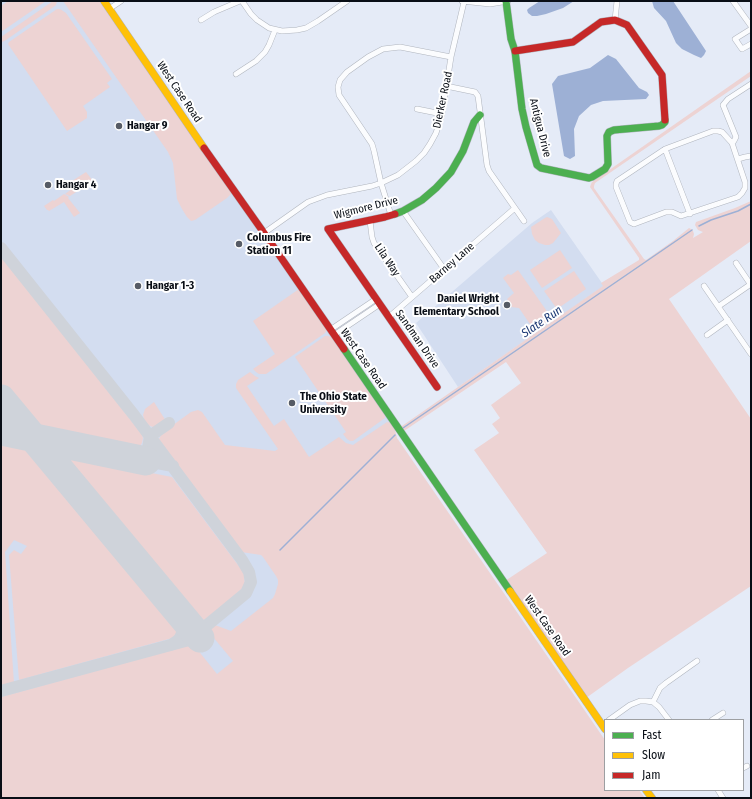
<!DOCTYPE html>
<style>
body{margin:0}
#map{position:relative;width:752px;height:799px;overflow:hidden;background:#e5ebf7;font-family:"Fira Sans Condensed",sans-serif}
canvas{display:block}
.frame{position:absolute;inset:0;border:2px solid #090e16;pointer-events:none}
.legend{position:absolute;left:604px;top:719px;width:140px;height:72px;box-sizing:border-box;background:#fff;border:1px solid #9d9fa2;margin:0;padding:5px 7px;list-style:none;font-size:12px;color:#090e16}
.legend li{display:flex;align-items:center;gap:8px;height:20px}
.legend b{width:20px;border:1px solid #9d9fa2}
</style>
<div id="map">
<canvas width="752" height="799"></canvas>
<div class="frame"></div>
<ul class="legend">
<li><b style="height:5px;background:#4caf50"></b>Fast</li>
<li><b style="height:5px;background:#ffc107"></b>Slow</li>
<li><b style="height:5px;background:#c62828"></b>Jam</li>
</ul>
</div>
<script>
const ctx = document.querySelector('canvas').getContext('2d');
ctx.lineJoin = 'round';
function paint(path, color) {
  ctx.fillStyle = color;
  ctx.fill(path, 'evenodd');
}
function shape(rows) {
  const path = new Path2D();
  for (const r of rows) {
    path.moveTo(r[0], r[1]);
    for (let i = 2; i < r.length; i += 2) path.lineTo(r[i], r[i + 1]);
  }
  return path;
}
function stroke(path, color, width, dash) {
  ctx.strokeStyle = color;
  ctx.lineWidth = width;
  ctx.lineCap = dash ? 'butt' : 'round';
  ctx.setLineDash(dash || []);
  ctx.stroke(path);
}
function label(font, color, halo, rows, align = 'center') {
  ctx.font = font + ' "Fira Sans Condensed",sans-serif';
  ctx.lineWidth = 4;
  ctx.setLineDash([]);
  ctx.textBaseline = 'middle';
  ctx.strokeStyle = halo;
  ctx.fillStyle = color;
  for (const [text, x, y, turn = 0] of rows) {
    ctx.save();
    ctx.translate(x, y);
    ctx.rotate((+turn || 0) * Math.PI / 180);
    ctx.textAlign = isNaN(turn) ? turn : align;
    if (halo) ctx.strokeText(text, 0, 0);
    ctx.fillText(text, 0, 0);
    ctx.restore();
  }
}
paint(shape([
 [1,1,99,1,391,423,452,775,1,798],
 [551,210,604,286,458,387,416,323,532,223]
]), '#d3ddf0');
paint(shape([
 [8,1,46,1,1,32,1,6],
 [53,1,57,1,56,5,55,6,6,40,2,42,1,41,1,37],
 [63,1,99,1,226,183,231,191,231,194,227,198,195,220,191,221,187,217,182,209,177,199,173,163,168,152],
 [57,9,60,9,66,13,112,79,107,83,110,87,83,106,87,112,87,118,67,131,8,44,9,42],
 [751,71,751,76,595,183,594,186,594,188,644,259,646,260,673,241,689,228,691,229,693,231,694,234,693,238,703,232,698,230,695,225,696,222,735,208,751,201,751,241,669,299,751,419,751,586,628,668,586,698,505,581,547,553,474,450,499,433,492,424,500,418,491,405,521,383,506,362,404,431,401,428,402,426,458,387,603,286,601,283,639,260,639,258,590,187,591,184,592,182],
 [86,172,93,181,70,196,65,194,76,186,72,181],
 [64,194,69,197,68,198,80,213,74,217,64,202,49,211,48,210,47,210,44,206,53,200,54,201],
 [547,217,552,219,561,233,553,243,549,245,545,245,539,243,535,240,532,234,531,227,545,218],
 [560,250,572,268,542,288,530,270],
 [1,256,137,428,142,435,143,438,142,443,140,446,134,449,131,449,41,429,36,426,1,384],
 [518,270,551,317,550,320,534,330,519,308,511,307,512,305,507,299,514,293,503,278,508,274,511,275],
 [574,271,586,289,557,309,544,291],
 [299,289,326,328,326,331,325,333,266,374,259,374,256,372,253,369,275,354,253,321],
 [325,336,328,336,332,338,384,413,385,416,385,418,353,441,350,441,347,439,343,434,346,432,295,357],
 [250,372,255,376,259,378,247,386,274,426,284,419,309,457,339,437,346,443,353,445,387,422,391,423,395,430,397,438,605,740,605,790,639,790,645,798,1,798,1,697,193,644,217,674,233,661,208,631,215,625,231,631,273,598,275,594,278,584,278,580,276,576,263,557,261,555,241,552,239,550,160,442,159,439,162,433,191,412,198,410,202,412,225,445,275,451,278,449,236,388,236,384,238,380],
 [154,402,166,421,158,426,153,427,150,426,145,422,143,415,145,409],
 [1,441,26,447,178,626,176,637,19,680,9,555,14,550,21,554,27,546,14,540,5,552,14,683,1,686],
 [70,457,172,477,244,573,245,586,206,620,197,619,66,461]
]), '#edd3d3');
paint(shape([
 [540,1,574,1,563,8,546,14,537,16,532,16,528,13,527,10,529,8],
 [652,1,673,1,706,51,704,55,701,58,694,55,682,49,676,43,666,21,654,8],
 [608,55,616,59,639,88,647,92,649,95,646,99,603,101,591,105,579,116,574,129,575,156,570,159,564,156,552,84,558,76,590,68]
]), '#9db0d5');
stroke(shape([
 [699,226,711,220,738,211,751,204],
 [403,428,692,230],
 [280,550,395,435]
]), '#9db0d5', 1.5);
stroke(shape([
 [1,248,134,415,242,560,249,572,251,582,246,593,189,640,1,691],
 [169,423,150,436,146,461,173,466],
 [171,645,177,641,180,638,187,622]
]), '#cfd3da', 12);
stroke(shape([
 [1,399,200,638],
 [1,431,146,461]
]), '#cfd3da', 29);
const street = shape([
 [242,1,251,14,257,20,269,28,282,31,297,30,306,28,318,21,347,1],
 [462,1,490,4,508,1],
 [733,1,751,26],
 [109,9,121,1],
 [201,20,214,12,240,1],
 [615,20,617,1],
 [751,29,735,39,742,49,751,44],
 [236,74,256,61,265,52,269,45,275,30],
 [446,86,475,92,478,96,487,165,489,171,524,221],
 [417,109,442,114],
 [713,131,718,131,722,132,732,143,745,182,745,188,742,193,738,197,681,216,672,212,666,212,634,224,630,222,616,187,616,184,617,181,665,149,713,131],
 [732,143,734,141,736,137,723,105,728,99,751,84],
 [665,149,690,214],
 [738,159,745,157,751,156],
 [403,211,444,269],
 [391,215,381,183,374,151,372,144,339,95,338,87,340,80,347,72,368,57,383,49,400,47,451,57],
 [370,221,372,237,374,243,412,297],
 [264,233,308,202,327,195,372,186,381,183,398,175,416,161,424,153,430,144,436,133,442,114,451,57,464,2],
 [736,263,751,285],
 [704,286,751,354],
 [719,306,751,284],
 [389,317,515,208],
 [330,330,376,299],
 [334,335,380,304],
 [707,335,728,320],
 [653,702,660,688,666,683,697,661],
 [609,720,630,705,640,701,646,701,653,702,659,707,669,720],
 [712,720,723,713],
 [743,768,747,766],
 [718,790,723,798]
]);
const fast = shape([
 [506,1,511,39,515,51,522,109,526,127,537,165,541,168,589,178,592,177,605,169,608,164,607,136,609,132,614,130,659,126,662,125,665,122,665,120],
 [395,214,403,211,422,200,436,188,451,172,463,151,474,122,480,115],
 [344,349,510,591]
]);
const slow = shape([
 [104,1,204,148],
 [510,591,605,729],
 [646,790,652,798]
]);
const jam = shape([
 [515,51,573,42,601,22,615,20,627,25,662,75,665,120],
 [204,148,264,233,344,349],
 [395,214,385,217,328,229,437,387]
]);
stroke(street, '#b0b5be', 6);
stroke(fast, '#b0b5be', 8);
stroke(slow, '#b0b5be', 8);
stroke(jam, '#b0b5be', 8);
stroke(street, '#fbfcfe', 5);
stroke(fast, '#4caf50', 7);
stroke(slow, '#ffc107', 7);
stroke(jam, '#c62828', 7);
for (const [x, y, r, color] of [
 [119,126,4,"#565b65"],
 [48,185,4,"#565b65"],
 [239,244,4,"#565b65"],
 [138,286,4,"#565b65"],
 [507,305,4,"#565b65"],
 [292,403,4,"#565b65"]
]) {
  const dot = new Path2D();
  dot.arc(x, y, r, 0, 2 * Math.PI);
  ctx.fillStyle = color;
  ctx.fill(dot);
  stroke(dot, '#fff', 1.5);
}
label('11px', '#090e16', '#fff', [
 ["West Case Road",179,92,56],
 ["Dierker Road",443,100,-78],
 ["Antigua Drive",540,128,76],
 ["Wigmore Drive",366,208,-14],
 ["Lila Way",387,260,56],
 ["Barney Lane",452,263,-41],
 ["Sandman Drive",417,339,55],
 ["West Case Road",363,359,55],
 ["West Case Road",547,626,55]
]);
label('bold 11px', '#090e16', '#fff', [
 ["Hangar 9",127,126],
 ["Hangar 4",56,185],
 ["Columbus Fire",247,238],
 ["Station 11",247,251],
 ["Hangar 1-3",146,286],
 ["Daniel Wright",499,299,"right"],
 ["Elementary School",499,312,"right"],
 ["The Ohio State",300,397],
 ["University",300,410]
], 'left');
label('italic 12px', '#1e3a75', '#fff', [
 ["Slate Run",542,322,-34]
]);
</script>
